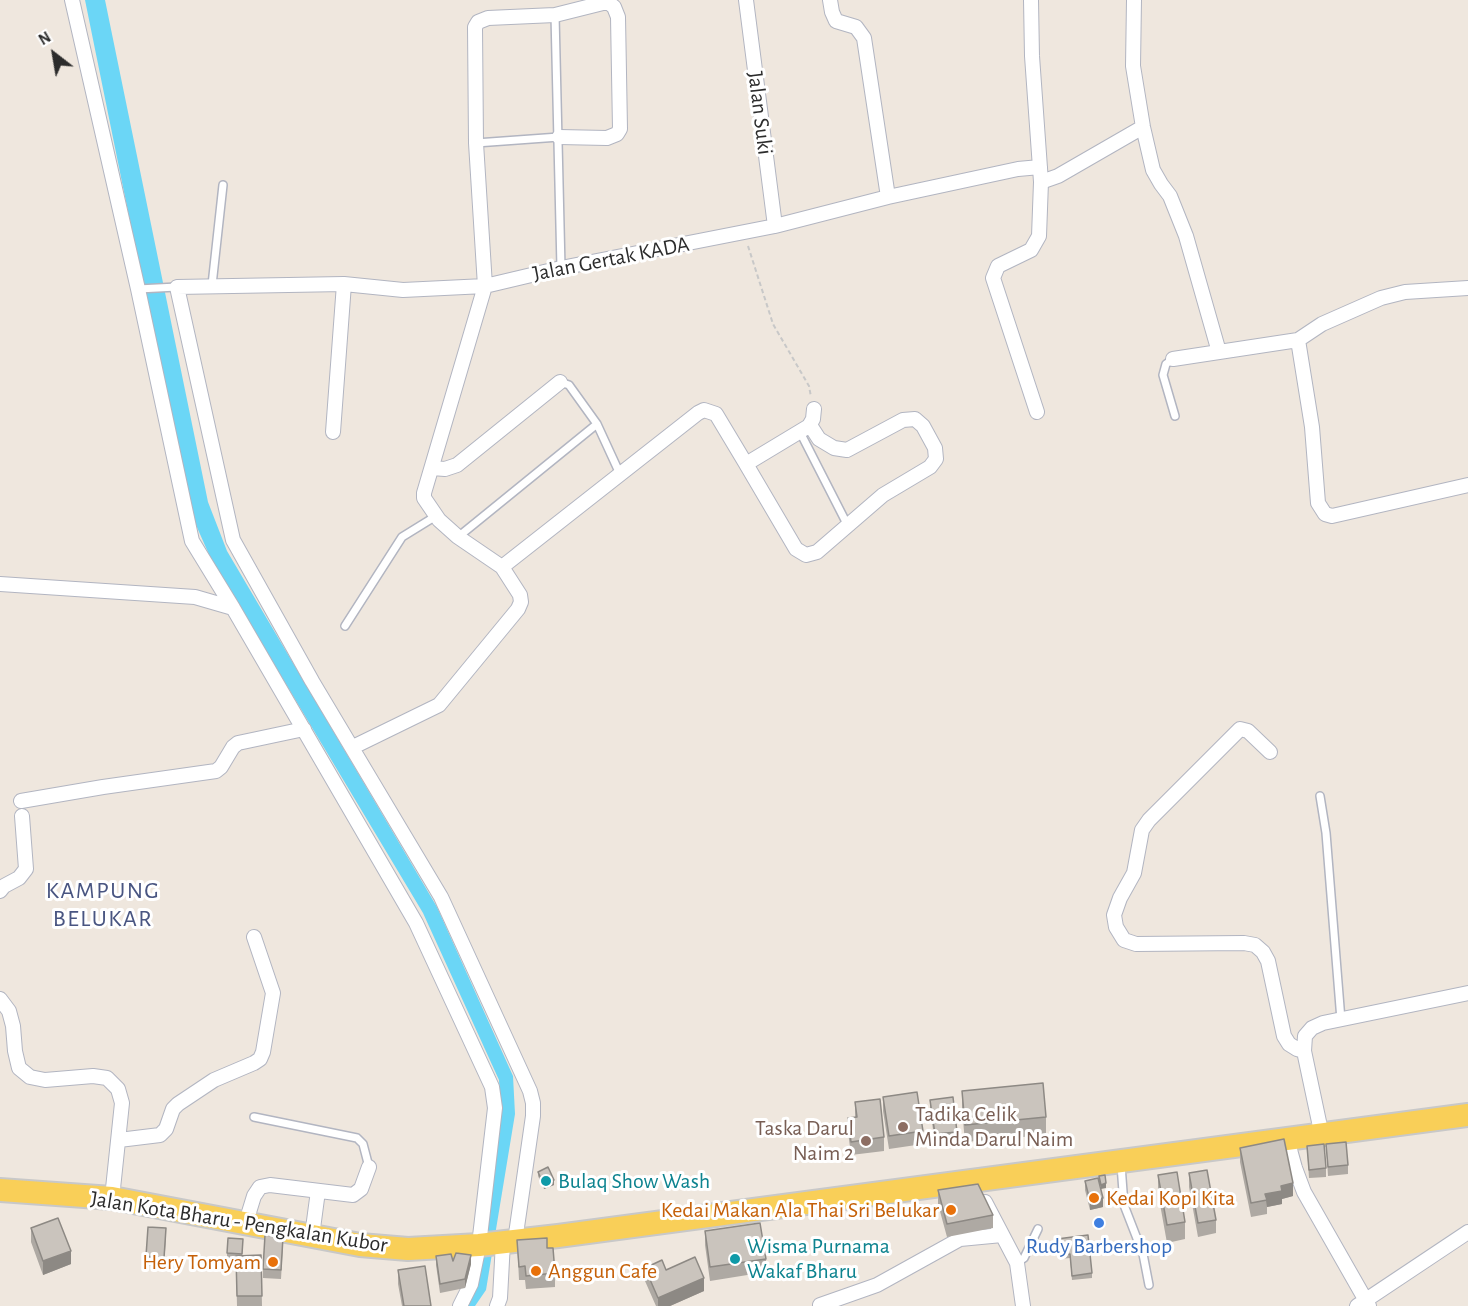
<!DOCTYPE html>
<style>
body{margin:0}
#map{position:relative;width:1468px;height:1306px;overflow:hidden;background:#efe7de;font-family:"Alegreya Sans",sans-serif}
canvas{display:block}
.north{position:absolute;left:24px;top:24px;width:60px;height:60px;-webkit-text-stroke:4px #fff;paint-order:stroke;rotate:329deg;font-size:16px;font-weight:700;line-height:24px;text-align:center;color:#2c2c2c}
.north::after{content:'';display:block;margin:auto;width:21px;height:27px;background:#2c2c2c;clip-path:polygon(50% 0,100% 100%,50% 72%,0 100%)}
</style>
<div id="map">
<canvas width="1468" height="1306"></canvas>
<div class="north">N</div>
</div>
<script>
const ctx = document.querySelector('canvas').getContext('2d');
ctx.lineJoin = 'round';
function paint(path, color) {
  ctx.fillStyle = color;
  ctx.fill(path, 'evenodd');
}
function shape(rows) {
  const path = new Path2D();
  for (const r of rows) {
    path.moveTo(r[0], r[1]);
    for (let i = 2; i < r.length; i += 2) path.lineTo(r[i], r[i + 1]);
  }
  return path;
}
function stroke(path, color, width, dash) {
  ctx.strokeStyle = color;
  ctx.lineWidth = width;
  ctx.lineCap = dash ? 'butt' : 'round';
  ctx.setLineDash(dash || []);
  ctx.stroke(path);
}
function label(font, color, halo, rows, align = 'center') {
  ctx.font = font + ' "Alegreya Sans",sans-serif';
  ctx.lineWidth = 6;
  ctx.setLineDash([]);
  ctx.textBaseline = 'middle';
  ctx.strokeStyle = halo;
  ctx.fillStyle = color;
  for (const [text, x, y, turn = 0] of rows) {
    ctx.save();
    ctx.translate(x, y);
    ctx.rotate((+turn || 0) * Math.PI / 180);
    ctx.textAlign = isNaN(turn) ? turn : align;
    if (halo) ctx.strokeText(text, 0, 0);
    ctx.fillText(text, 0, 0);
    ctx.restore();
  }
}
paint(shape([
 [85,0,105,0,208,502,227,551,437,907,513,1076,515,1114,486,1290,475,1306,463,1306,501,1111,499,1080,423,913,211,559,188,507]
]), '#6bd6f6');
const service = shape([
 [555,15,561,268],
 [476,143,559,137],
 [212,285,223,185],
 [138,289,177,287],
 [1173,359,1166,364,1163,375,1175,416],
 [560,382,569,385,597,424,620,474],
 [800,432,847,524],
 [458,537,597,424],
 [345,626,402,537,436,516],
 [1320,796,1326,833,1341,1020],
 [254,1117,357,1138,363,1144,369,1167],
 [1121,1165,1124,1205,1143,1254,1149,1285],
 [1017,1263,1024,1258,1038,1229]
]);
const minor = shape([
 [72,0,138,289,192,541,233,608,416,923,492,1087,495,1108,479,1245,471,1284,460,1306],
 [746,0,775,226],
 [830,0,832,12,836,21,856,27,864,38,888,197],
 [1031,0,1032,56,1041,182,1039,236,1031,250,998,266,993,278,1037,412],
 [1134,0,1133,66,1143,127,1153,170,1161,184,1170,196,1186,236,1219,352],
 [1041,182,1058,176,1143,127],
 [1298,340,1312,427,1318,503,1325,514,1332,516,1468,485],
 [1173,359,1298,340,1322,324,1381,298,1405,292,1468,288],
 [333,432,344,284],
 [746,464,796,549,806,555,817,552,883,495,930,467,936,459,935,448,923,426,915,419,903,420,847,450,834,448,819,439,810,425],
 [432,468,445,469,457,465,560,382],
 [502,567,698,413,704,410,716,414,746,464,809,426,813,419,814,409],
 [0,584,195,597,233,608],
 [353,747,439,705,518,609,521,602,520,595,502,567,458,537,439,520,424,498,424,493,485,286,476,143,475,27,478,22,488,18,555,15,603,3,609,3,614,7,618,17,620,129,617,134,607,138,559,137],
 [1270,752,1248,731,1240,729,1149,820,1142,830,1134,873,1120,898,1114,915,1116,927,1124,940,1136,944,1244,943,1255,945,1263,952,1268,961,1284,1036,1289,1044,1297,1049,1304,1051],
 [21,801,103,787,216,771,221,767,233,747,238,743,304,729],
 [0,891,4,886,19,878,26,869,22,816],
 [0,999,9,1011,13,1026,15,1051,19,1068,30,1077,45,1080,93,1076,107,1078,118,1089,122,1103,112,1198],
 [1322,1136,1304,1051,1305,1036,1312,1028,1323,1023,1468,993],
 [1287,1139,1295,1168,1304,1192,1369,1306],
 [119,1140,160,1135,166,1129,173,1109,178,1104,214,1080,254,1063,260,1059,263,1052,273,993,254,937],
 [985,1202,1017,1263,1023,1306],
 [246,1222,254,1196,260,1187,270,1185,353,1195,361,1189,369,1167],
 [312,1236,318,1191],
 [515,1241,533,1116,533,1103,530,1091,441,897,312,681,233,540,177,287,344,284,403,290,485,286,561,268,775,226,888,197,1018,169,1040,167],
 [820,1305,877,1285,960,1239,1002,1235],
 [497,1306,500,1298,503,1242],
 [1357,1306,1468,1232]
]);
const primary = shape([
 [0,1190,112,1198,360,1245,408,1249,479,1245,558,1236,1468,1115]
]);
stroke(service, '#b2b5c1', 10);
stroke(minor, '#b2b5c1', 16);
stroke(primary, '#c8c8c8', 26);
stroke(shape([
 [748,246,773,324,809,386,811,397]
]), '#c8c8c8', 2, [4.5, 3]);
stroke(service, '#fff', 7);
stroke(minor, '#fff', 14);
stroke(primary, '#f9cf58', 22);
paint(shape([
 [962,1091,1046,1117,1046,1135,965,1142,962,1109],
 [883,1097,923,1131,923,1144,889,1149,883,1111],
 [930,1100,957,1132,957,1141,935,1143,930,1109],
 [855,1102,884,1137,884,1151,851,1155,848,1132,848,1118,855,1118],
 [1326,1144,1348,1165,1348,1174,1328,1176],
 [1307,1146,1326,1168,1326,1177,1309,1178],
 [1240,1148,1293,1196,1282,1199,1282,1204,1267,1207,1267,1214,1251,1217,1240,1162],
 [538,1172,554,1185,544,1189,538,1176],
 [1189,1173,1216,1220,1216,1233,1198,1237,1189,1187],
 [1158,1175,1185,1222,1185,1239,1167,1243,1158,1193],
 [1085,1181,1103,1207,1090,1210,1085,1190],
 [938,1190,993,1215,993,1228,947,1237,938,1204],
 [31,1228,71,1264,43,1275,31,1242],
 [705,1231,766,1259,766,1272,710,1281,705,1245],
 [166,1237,164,1267,146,1265,146,1256],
 [1057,1239,1092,1273,1092,1278,1072,1280,1070,1258,1059,1259],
 [517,1240,547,1248,555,1273,555,1287,526,1289,525,1280,519,1280],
 [283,1245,281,1279,263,1278,263,1269],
 [243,1248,242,1256,261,1255,262,1306,237,1306,236,1263,227,1262,227,1253],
 [436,1256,471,1264,465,1288,440,1293,436,1265],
 [645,1268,666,1270,704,1291,670,1306,656,1306,645,1281],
 [398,1270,431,1306,402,1306,398,1284]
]), '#aea9a3');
paint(shape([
 [554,1180,554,1185,544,1189,544,1185],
 [1106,1183,1106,1188,1101,1189,1101,1185],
 [1293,1183,1293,1196,1282,1199,1282,1204,1267,1207,1265,1194,1281,1186],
 [1103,1198,1103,1207,1090,1210,1090,1201],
 [71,1251,71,1264,43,1275,43,1261],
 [471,1255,471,1264,465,1288,465,1279],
 [704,1278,704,1291,670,1306,658,1306,658,1298]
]), '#8d8984');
const building = shape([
 [1043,1083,1046,1117,965,1125,962,1091,1043,1083],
 [917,1092,923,1131,889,1136,883,1097,917,1092],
 [953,1097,957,1132,935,1134,930,1100,953,1097],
 [880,1099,884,1137,851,1142,848,1118,857,1117,855,1102,880,1099],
 [1284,1139,1293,1183,1281,1186,1282,1191,1265,1194,1267,1200,1251,1203,1240,1148,1284,1139],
 [1346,1142,1348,1165,1328,1167,1326,1144,1346,1142],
 [1324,1144,1326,1168,1309,1170,1307,1146,1324,1144],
 [548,1167,554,1180,544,1185,538,1172,548,1167],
 [1207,1170,1216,1220,1198,1223,1189,1173,1207,1170],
 [1177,1172,1185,1222,1167,1225,1158,1175,1177,1172],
 [1105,1175,1106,1183,1101,1185,1099,1176,1105,1175],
 [1098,1178,1103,1198,1090,1201,1085,1181,1098,1178],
 [978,1184,993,1215,947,1224,938,1190,978,1184],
 [58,1218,71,1251,43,1261,31,1228,58,1218],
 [760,1223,766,1259,710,1267,705,1231,760,1223],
 [148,1227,166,1228,164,1258,146,1256,148,1227],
 [265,1235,283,1237,281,1270,263,1269,265,1235],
 [1088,1235,1092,1273,1072,1276,1070,1254,1059,1255,1057,1239,1088,1235],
 [228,1238,243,1239,242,1254,227,1253,228,1238],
 [547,1238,547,1248,553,1248,555,1273,526,1276,525,1266,519,1267,517,1240,547,1238],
 [456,1253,471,1255,465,1279,440,1284,436,1256,451,1254,453,1261,456,1253],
 [261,1255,262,1296,237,1296,236,1256,261,1255],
 [695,1257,704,1278,658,1298,645,1268,662,1260,666,1270,695,1257],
 [425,1266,431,1306,404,1306,398,1270,425,1266]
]);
paint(building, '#cac4bd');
stroke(building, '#8d8984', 1.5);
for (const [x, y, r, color] of [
 [903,1127,6,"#8d6e63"],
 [866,1141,6,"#8d6e63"],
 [546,1181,6,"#0f9aa8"],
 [1094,1198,6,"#e8710a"],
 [951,1210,6,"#e8710a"],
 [1099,1223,6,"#3f7fe0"],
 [735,1259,6,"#0f9aa8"],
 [273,1262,6,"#e8710a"],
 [536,1271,6,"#e8710a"]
]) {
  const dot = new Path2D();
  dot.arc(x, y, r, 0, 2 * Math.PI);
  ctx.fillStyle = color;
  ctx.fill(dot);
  stroke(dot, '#fff', 2);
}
label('22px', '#2c2c2c', '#fff', [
 ["Jalan Suki",760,113,83],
 ["Jalan Gertak KADA",611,259,-11],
 ["Jalan Kota Bharu - Pengkalan Kubor",239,1222,9]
]);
label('22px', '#785e54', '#fff', [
 ["Tadika Celik",915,1114],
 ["Minda Darul Naim",915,1139],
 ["Taska Darul",854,1128,"right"],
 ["Naim 2",854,1153,"right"]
], 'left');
label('22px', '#0d838f', '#fff', [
 ["Bulaq Show Wash",558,1181],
 ["Wisma Purnama",747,1246],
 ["Wakaf Bharu",747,1271]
], 'left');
label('22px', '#c56008', '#fff', [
 ["Kedai Kopi Kita",1106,1198],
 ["Kedai Makan Ala Thai Sri Belukar",939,1210,"right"],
 ["Hery Tomyam",261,1262,"right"],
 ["Anggun Cafe",548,1271]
], 'left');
label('22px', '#366cbe', '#fff', [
 ["Rudy Barbershop",1099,1246]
]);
ctx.letterSpacing = '1.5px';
label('24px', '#495581', '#fff', [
 ["KAMPUNG",103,891],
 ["BELUKAR",103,919]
]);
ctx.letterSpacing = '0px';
</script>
